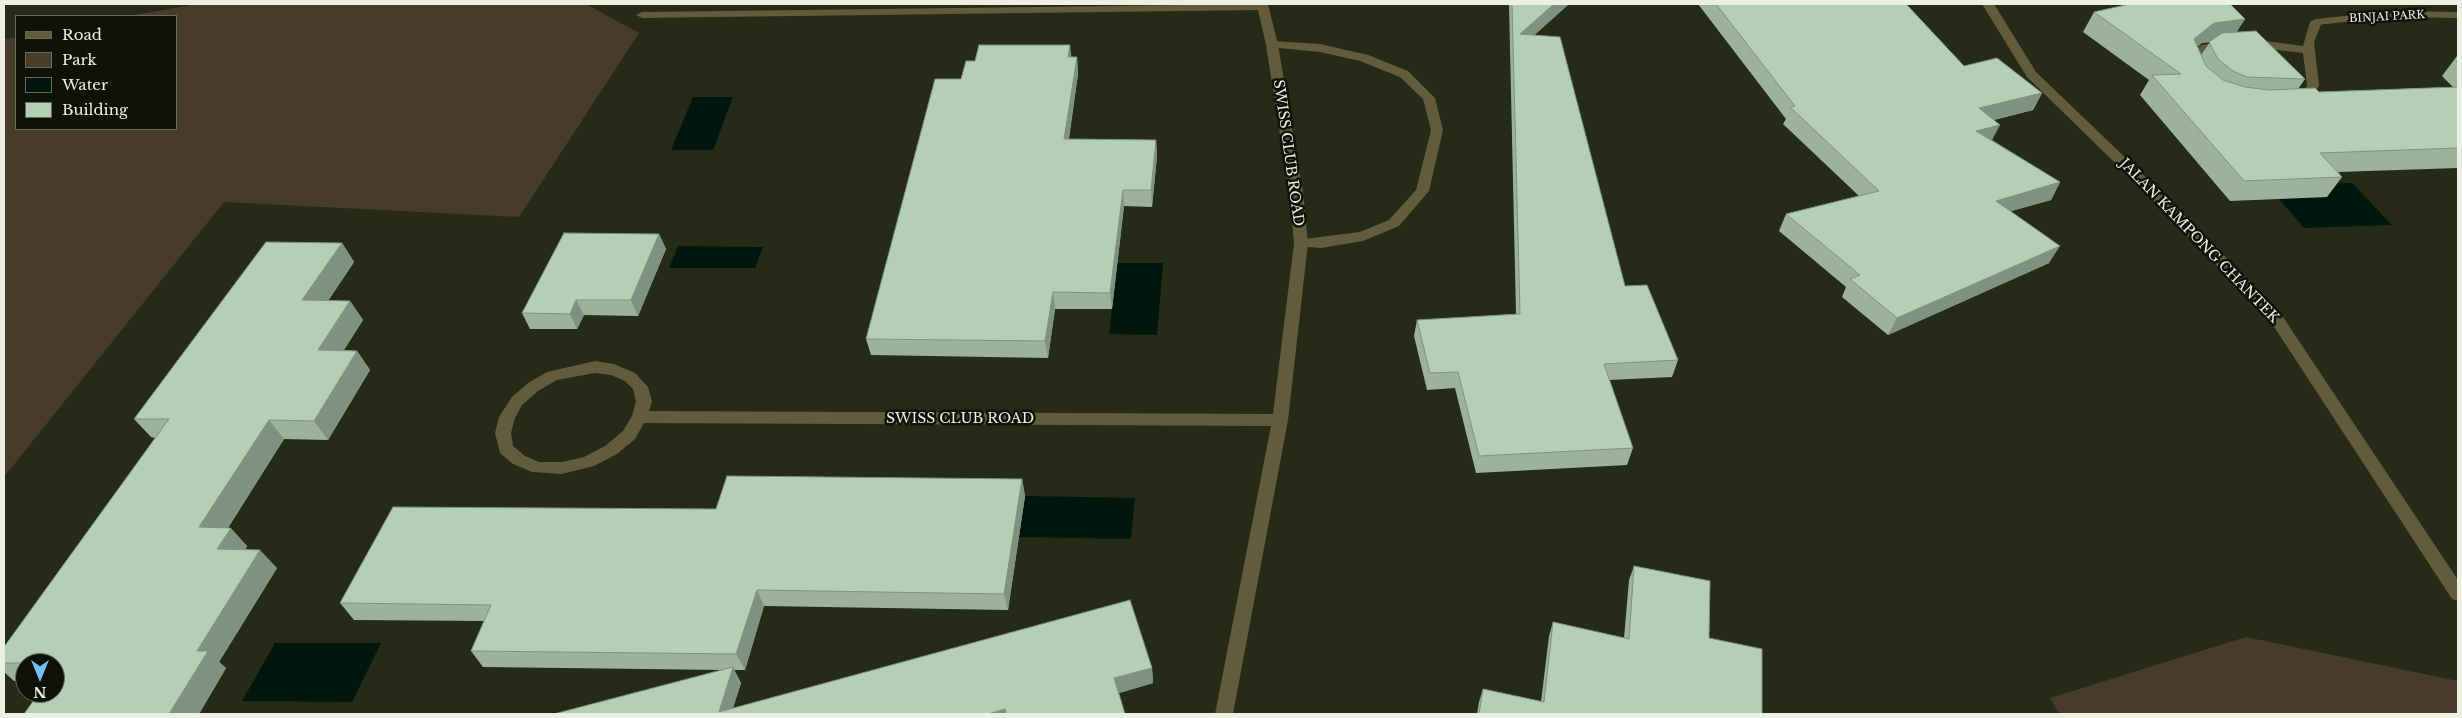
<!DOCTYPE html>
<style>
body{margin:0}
#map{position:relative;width:2462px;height:718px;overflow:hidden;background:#252b17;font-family:"Libre Baskerville",serif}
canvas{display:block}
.frame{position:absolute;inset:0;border:5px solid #ebf0e3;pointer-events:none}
.legend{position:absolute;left:15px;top:15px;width:162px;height:115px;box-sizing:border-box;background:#0f1209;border:1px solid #676b60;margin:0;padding:6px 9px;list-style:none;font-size:15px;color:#ebf0e3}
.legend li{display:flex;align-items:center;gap:10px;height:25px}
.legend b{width:25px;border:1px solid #676b60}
.north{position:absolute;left:15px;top:653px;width:50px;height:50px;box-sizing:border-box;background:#0f1209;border:1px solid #676b60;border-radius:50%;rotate:180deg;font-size:14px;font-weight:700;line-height:20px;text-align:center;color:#ebf0e3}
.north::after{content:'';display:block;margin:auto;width:18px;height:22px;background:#72c1f5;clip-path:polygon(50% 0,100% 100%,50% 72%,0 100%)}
</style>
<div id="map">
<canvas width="2462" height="718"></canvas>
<div class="frame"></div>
<ul class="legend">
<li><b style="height:6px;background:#625c3d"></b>Road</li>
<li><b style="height:14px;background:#473b29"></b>Park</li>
<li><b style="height:14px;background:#00170f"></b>Water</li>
<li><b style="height:14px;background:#b5cfb6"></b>Building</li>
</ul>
<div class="north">N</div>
</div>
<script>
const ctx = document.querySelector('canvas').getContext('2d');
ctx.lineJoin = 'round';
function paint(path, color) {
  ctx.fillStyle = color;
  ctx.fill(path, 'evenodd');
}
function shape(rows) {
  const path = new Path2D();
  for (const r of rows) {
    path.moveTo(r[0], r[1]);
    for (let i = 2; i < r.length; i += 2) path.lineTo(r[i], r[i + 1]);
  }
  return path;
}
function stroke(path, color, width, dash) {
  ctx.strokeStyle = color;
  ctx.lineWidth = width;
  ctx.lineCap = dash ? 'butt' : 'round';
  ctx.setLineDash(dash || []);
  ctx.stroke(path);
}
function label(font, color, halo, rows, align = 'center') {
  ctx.font = font + ' "Libre Baskerville",serif';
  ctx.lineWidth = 5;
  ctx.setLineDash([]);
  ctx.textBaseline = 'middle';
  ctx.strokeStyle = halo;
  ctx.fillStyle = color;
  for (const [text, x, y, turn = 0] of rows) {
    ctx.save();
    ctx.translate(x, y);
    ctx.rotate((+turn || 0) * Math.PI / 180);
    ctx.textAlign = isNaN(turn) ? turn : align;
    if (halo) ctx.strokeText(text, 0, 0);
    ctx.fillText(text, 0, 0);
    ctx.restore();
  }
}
paint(shape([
 [197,4,586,4,639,33,519,217,224,202,4,477,4,39,16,37,16,129,176,129,176,16,129,16],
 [2246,637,2458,681,2458,714,2059,714,2050,698]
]), '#473b29');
paint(shape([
 [693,97,733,97,713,150,671,150],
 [2352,183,2392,225,2304,228,2279,199,2326,197,2315,184],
 [678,246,763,247,755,268,669,268],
 [1117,263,1163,263,1157,335,1109,334],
 [1025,496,1135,498,1131,539,1019,537],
 [275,643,381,643,352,702,242,701]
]), '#00170f');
paint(shape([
 [2316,19,2322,22,2314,42,2319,85,2312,102,2300,106,2294,102,2303,97,2307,85,2303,53,2251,47,2245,43,2251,39,2303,46,2310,22,2316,19],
 [1272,41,1320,44,1368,55,1408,71,1435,98,1443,130,1429,191,1399,226,1363,241,1321,248,1296,246,1294,243,1296,240,1360,232,1389,220,1416,190,1431,130,1423,99,1400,77,1360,61,1320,52,1268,47,1268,43,1272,41],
 [2225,41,2231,45,2229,47,2209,51,2195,61,2194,69,2190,70,2184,66,2183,60,2192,51,2202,45,2225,41]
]), '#625c3d');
paint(shape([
 [1268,4,1278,45,1303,192,1308,243,1288,420,1233,714,1215,714,1271,426,644,423,635,439,617,454,594,466,562,474,532,472,513,464,500,453,495,433,499,417,512,397,528,383,547,372,595,361,614,364,635,373,648,387,652,401,649,411,1273,414,1294,243,1289,192,1266,45,1258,10,642,18,636,15,642,12,1268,4],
 [595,373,611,375,625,381,633,389,636,401,632,416,623,431,605,446,584,457,562,462,539,462,525,456,513,446,511,433,515,418,522,405,538,391,557,380,595,373],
 [1982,4,1994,4,2036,72,2159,190,2279,311,2458,580,2458,601,2452,599,2269,319,2149,196,2027,77,1982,4],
 [2392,11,2458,12,2458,18,2392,17,2316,25,2310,22,2316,19,2392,11]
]), '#625c3d');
paint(shape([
 [1509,4,1569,4,1534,35,1625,286,1678,360,1672,377,1609,380,1633,448,1627,465,1476,473,1455,388,1427,390,1414,336,1417,320,1516,314],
 [1698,4,1906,4,1964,66,2042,93,2033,110,1994,120,1992,140,2060,182,2051,200,2011,211,2049,263,1888,335,1842,297,1846,287,1779,231,1786,214,1859,196,1783,124,1786,119],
 [2094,12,2245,19,2236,32,2305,79,2298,89,2319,92,2453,87,2442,76,2457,56,2458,56,2458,168,2338,172,2342,177,2327,197,2230,201,2140,95,2149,80,2083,32],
 [2210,42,2201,55,2197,47,2202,43],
 [1071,57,1077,57,1078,74,1069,139,1156,140,1157,156,1152,207,1124,206,1112,309,1055,309,1048,358,871,355,866,339],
 [659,234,666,249,638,316,584,315,577,329,530,329,522,313],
 [342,243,354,262,328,301,350,301,363,320,344,350,357,351,370,370,328,440,284,439,228,528,247,546,245,550,277,568,219,662,226,668,199,714,24,714,55,693,55,663,25,663,25,681,14,681,4,672,4,647,155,438,151,437,134,419],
 [1022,479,1025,496,1008,610,764,606,745,670,734,670,741,683,733,708,1152,668,1153,683,1119,693,1125,714,554,714,724,670,483,667,471,651,484,621,354,620,340,603,716,509],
 [1634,566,1709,638,1762,714,1477,714,1479,702,1483,689,1541,702,1549,636,1553,622,1624,638,1629,580]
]), '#9cb29d');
paint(shape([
 [1554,4,1569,4,1517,51,1520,34],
 [2245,19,2233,38,2202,43,2182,59,2194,39,2214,23],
 [1070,45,1072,62,1068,57],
 [1077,57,1078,74,1066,156,1064,139],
 [2042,93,2033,110,1971,125,1979,108],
 [2000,125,1991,142,1976,131],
 [1156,140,1157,156,1152,207,1151,190],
 [2060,182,2051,200,1987,218,1996,201],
 [1123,190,1124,206,1112,309,1110,293],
 [659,234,666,249,638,316,631,300],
 [342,243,354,262,315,320,302,300],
 [2060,246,2049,263,1888,335,1897,318],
 [1053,292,1055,309,1048,358,1045,341],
 [576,300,584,315,577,329,570,314],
 [350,301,363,320,331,369,318,350],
 [357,351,370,370,328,440,314,421],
 [269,420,284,439,216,546,199,527],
 [1022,479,1025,496,1008,610,1004,594],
 [231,528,247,546,235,568,217,549],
 [260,550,277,568,219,662,226,668,199,714,169,714,197,651],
 [757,590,764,606,745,670,736,654],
 [733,667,741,683,731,714,719,712],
 [1152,668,1153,683,1116,694,1114,678],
 [1005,709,1006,714,988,714]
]), '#7f917f');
const building = shape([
 [1512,4,1554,4,1520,34,1560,37,1625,286,1647,285,1678,360,1604,364,1633,448,1479,456,1458,372,1430,373,1417,320,1520,314,1512,4],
 [1716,4,1906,4,1964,66,1997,58,2042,93,1979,108,2000,125,1976,131,2060,182,1996,201,2060,246,1897,318,1850,279,1860,275,1786,214,1879,191,1790,107,1795,106,1716,4],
 [2130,4,2230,4,2245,19,2214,23,2194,39,2206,66,2223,80,2245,87,2269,90,2315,88,2319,92,2458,87,2458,148,2320,153,2342,177,2244,181,2152,75,2181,74,2094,12,2130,4],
 [2256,31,2305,79,2247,77,2233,71,2218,59,2209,42,2222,33,2256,31],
 [979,45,1070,45,1068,57,1077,57,1064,139,1156,140,1151,190,1123,190,1110,293,1053,292,1045,341,866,339,935,79,961,79,966,61,975,61,979,45],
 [564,233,659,234,631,300,576,300,570,314,522,313,564,233],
 [266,242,342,243,302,300,350,301,318,350,357,351,314,421,269,420,199,527,231,528,217,549,260,550,197,651,208,651,169,714,24,714,39,693,55,693,55,669,58,664,55,664,55,663,4,663,4,647,169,419,134,419,266,242],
 [727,476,1022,479,1004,594,757,590,736,654,471,651,491,605,340,603,393,507,716,509,727,476],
 [1634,566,1710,581,1709,638,1762,649,1762,714,1479,714,1483,689,1544,702,1553,622,1629,639,1634,566],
 [1130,600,1152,668,1114,678,1125,714,1006,714,1005,709,988,714,554,714,733,667,719,712,1130,600]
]);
paint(building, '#b5cfb6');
stroke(building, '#7f917f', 1);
label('11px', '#ebf0e3', '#0f1209', [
 ["BINJAI PARK",2387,17,-3]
]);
label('14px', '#ebf0e3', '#0f1209', [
 ["SWISS CLUB ROAD",1288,153,82],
 ["JALAN KAMPONG CHANTEK",2199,241,46],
 ["SWISS CLUB ROAD",960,419]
]);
</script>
